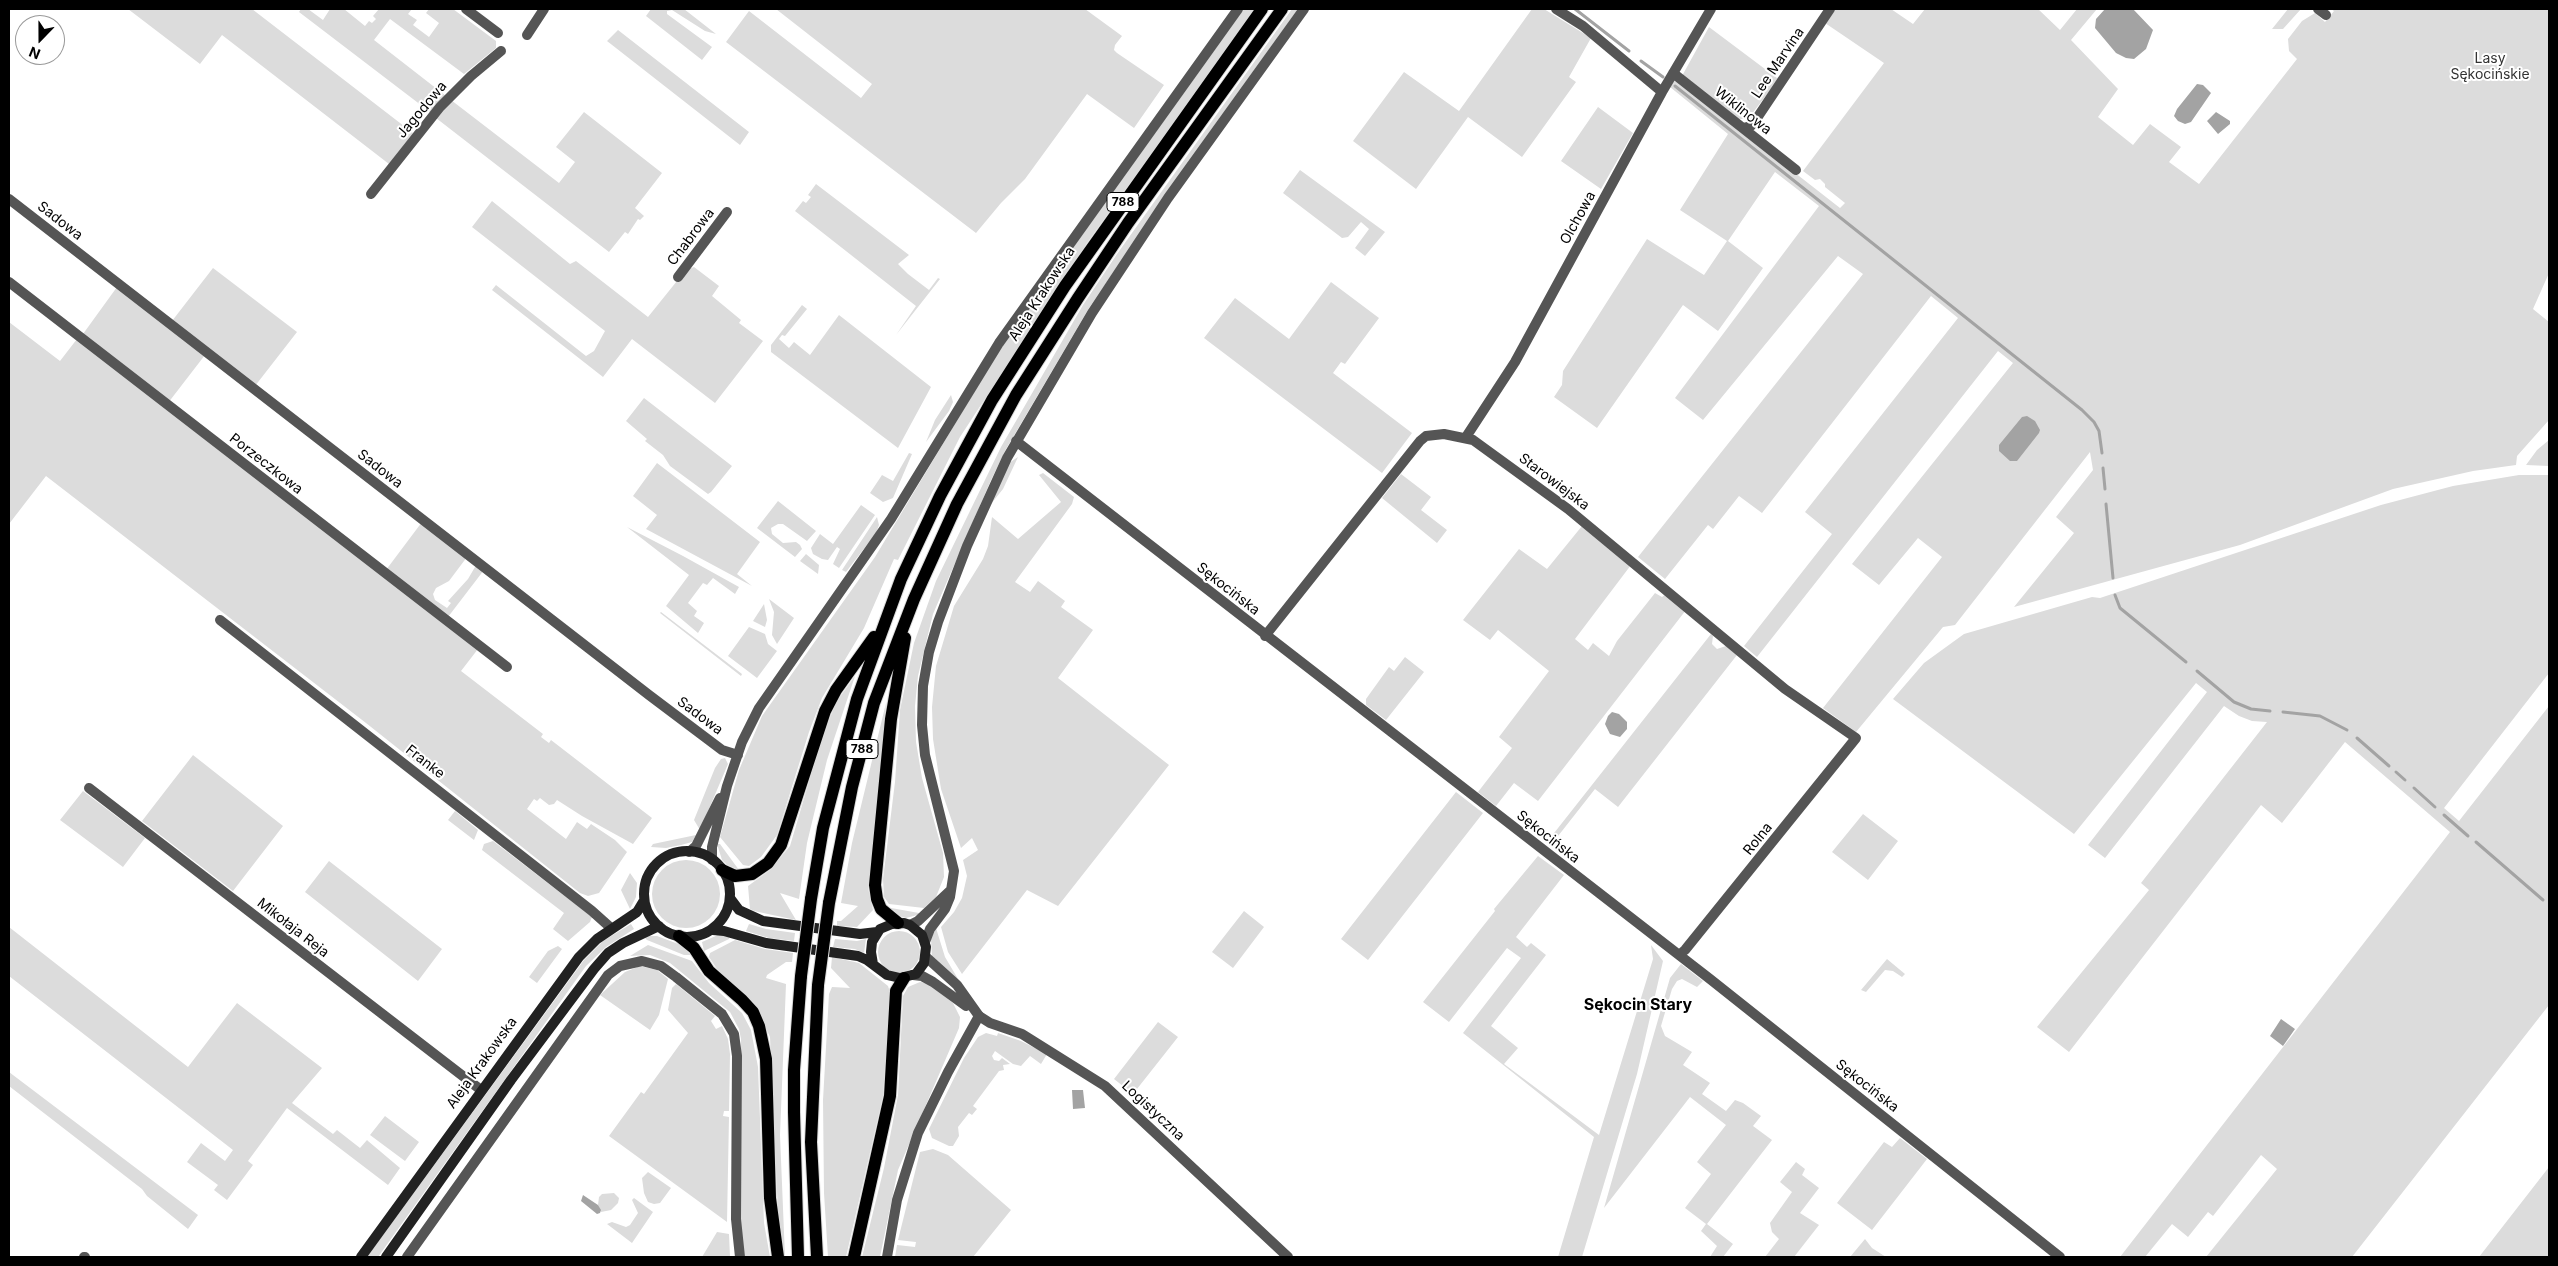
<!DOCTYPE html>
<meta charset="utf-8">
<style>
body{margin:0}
#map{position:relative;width:2558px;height:1266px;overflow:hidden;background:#fff;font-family:Inter,sans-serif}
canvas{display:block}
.frame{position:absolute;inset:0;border:10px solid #000;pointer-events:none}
.north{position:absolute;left:15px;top:15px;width:50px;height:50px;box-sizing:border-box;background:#fff;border:1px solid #999;border-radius:50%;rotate:202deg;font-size:14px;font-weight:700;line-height:20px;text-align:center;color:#000}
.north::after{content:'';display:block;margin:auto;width:18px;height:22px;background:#000;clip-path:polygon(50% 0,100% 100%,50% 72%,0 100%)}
</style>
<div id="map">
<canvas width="2558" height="1266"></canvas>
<div class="frame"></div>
<div class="north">N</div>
</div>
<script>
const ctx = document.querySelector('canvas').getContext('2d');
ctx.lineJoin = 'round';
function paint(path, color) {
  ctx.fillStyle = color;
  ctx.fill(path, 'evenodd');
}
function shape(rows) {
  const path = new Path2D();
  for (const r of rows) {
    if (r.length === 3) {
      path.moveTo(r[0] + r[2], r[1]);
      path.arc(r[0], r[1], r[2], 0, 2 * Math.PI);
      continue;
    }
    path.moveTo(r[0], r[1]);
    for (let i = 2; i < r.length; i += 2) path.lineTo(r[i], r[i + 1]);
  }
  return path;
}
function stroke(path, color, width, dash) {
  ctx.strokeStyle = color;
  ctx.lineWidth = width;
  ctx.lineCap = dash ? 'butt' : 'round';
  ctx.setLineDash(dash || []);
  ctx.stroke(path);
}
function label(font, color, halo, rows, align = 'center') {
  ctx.font = font + ' Inter,sans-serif';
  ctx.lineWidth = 4;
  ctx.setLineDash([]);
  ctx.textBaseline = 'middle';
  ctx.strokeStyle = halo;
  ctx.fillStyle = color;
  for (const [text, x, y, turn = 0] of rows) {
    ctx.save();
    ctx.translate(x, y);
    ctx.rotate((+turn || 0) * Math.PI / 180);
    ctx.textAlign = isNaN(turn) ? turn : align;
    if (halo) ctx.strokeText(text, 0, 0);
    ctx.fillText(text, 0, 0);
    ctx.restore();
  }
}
paint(shape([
 [128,9,252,9,413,133,389,164,222,35,200,64],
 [301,9,308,9,323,20,330,9,344,9,365,26,369,21,372,23,376,19,373,16,379,9,412,9,408,14,417,20,413,25,429,37,439,23,426,13,429,9,453,9,496,41,496,48,464,74,390,19,374,40,446,96,430,112,299,12],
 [651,9,684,9,716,34,705,31,672,10,667,11,667,14,712,47,702,60,646,16],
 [776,9,1085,9,1122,36,1115,45,1114,50,1117,53,1164,85,1134,128,1087,94,1025,179,1001,203,976,233,726,42,749,11,861,98,872,84],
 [1244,9,1255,9,1087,243,960,437,898,560,894,559,864,628,822,698,809,732,777,835,761,857,749,866,743,865,720,837,739,770,762,716,875,557,997,354],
 [1292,9,1298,9,1208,134,1089,308,1006,449,991,480,933,614,918,676,915,706,916,742,922,778,943,853,944,877,936,897,924,908,889,904,884,897,883,879,895,782,900,710,914,643,936,581,1001,447,1083,305,1117,254],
 [1532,9,1544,9,1591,38,1569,77,1576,82,1522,157,1468,117,1416,189,1353,141,1404,72,1459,111],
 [1834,9,1891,9,1913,24,1925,9,2038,9,2060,30,2077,9,2097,9,2071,40,2118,89,2098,117,2133,145,2150,124,2181,147,2169,162,2199,184,2297,59,2289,51,2288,39,2302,21,2315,13,2325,22,2334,11,2331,9,2549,9,2549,273,2533,309,2549,322,2549,420,2517,456,2516,465,2473,471,2393,489,2240,545,2014,607,2074,533,2056,517,2093,470,2090,452,1955,625,1943,627,1856,732,1823,708,1942,557,1918,538,1879,585,1852,564,2013,363,1998,351,1757,657,1744,646,1832,534,1805,512,1958,318,1931,296,1762,513,1739,496,1713,529,1708,525,1665,579,1638,557,1863,274,1838,256,1703,420,1675,398,1819,206,1775,172,1728,241,1763,268,1718,331,1683,305,1597,428,1554,397,1562,385,1563,371,1647,239,1704,275,1727,241,1680,210,1728,134,1670,87,1674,81,1680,83,1840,208,1845,203,1825,187,1825,184,1820,179,1815,180,1803,171,1884,63,1825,23],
 [2288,9,2301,9,2283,29,2272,29],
 [1709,27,1777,78,1784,72,1748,119,1738,119,1682,76],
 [618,30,749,132,740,145,607,41],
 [451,100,559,183,575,162,556,147,584,112,662,173,635,208,644,216,640,220,638,219,628,234,625,232,609,252,436,118],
 [1598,107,1633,133,1601,189,1561,161],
 [1300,170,1385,232,1365,256,1355,248,1369,229,1361,222,1348,237,1342,238,1283,193],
 [816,184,909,255,898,264,908,274,929,290,938,278,940,279,896,335,916,306,795,211,803,201,806,203,811,197,808,195],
 [492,201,570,264,576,261,648,317,685,271,694,267,719,286,712,296,741,320,739,323,763,341,715,403,632,339,603,377,492,290,496,285,586,356,594,351,605,331,472,227],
 [213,268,297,332,255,386,172,321],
 [1331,282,1379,318,1345,364,1341,362,1333,373,1412,433,1382,473,1204,338,1235,298,1289,339],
 [117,287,205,355,168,403,83,334],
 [802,305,807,309,785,336,782,335,779,339,789,348,794,342,810,355,839,315,931,387,898,448,771,352,771,345],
 [9,322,60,361,77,339,478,649,461,671,543,734,541,737,549,743,551,740,652,818,633,844,582,816,557,800,554,804,549,805,540,798,537,801,534,799,527,809,566,839,577,822,587,829,591,824,615,840,627,852,599,893,588,896,580,893,366,723,46,476,9,524],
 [951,395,953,402,949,411,926,442,935,420],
 [644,398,732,466,711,492,708,494,670,466,663,455,645,441,647,439,626,421],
 [2549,440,2549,466,2526,465,2537,450],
 [909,453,912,454,893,498,883,502,870,493,882,475,893,481],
 [1018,457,1003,489,991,504,1009,463],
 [657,463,760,542,737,574,752,586,646,529,657,515,633,496],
 [1043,473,1074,497,1072,504,1015,582,1030,592,1038,581,1065,601,1061,607,1093,630,1058,678,1169,765,1058,906,1027,890,962,974,948,952,941,927,954,912,962,898,967,876,963,860,978,850,972,838,961,848,941,789,933,739,932,707,936,666,954,606,983,559,988,546,992,517,1018,539,1061,502,1039,475],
 [1401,474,1431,497,1421,510,1447,530,1437,543,1382,498],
 [2519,475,2549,475,2549,673,2444,808,2459,821,2549,706,2549,1005,2352,1257,2206,1257,2277,1169,2261,1155,2213,1216,2208,1212,2188,1237,2172,1224,2145,1257,2120,1257,2450,832,2345,742,2282,823,2261,805,2069,1052,2037,1027,2149,890,2141,883,2267,722,2252,721,2239,716,2224,706,2105,858,2088,845,2207,692,2196,683,2074,834,1893,699,1924,663,1964,634,2092,597,2100,598,2381,505,2453,486],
 [778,501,816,531,807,541,783,524,778,524,771,528,772,534,783,543,796,542,800,545,802,549,795,557,757,528],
 [861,505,875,515,839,568,833,564,840,549,837,547,828,560,822,559,813,554,811,548,820,534,833,544],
 [877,517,879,525,876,533,846,572,842,570],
 [422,522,467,557,449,581,436,588,433,594,435,600,447,608,451,603,448,601,468,579,475,567,479,566,484,570,448,617,386,570],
 [1582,526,1631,565,1575,639,1588,650,1593,643,1609,656,1617,641,1655,593,1662,597,1666,594,1686,610,1538,801,1514,783,1496,806,1478,792,1512,748,1499,737,1549,671,1498,630,1490,640,1463,620,1519,549,1547,569],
 [627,527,683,556,739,587,735,594,713,578,707,585,703,583,688,603,697,611,694,616,704,623,698,633,666,606,689,575],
 [806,554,819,565,818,574,800,561],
 [769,599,794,618,777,644,772,635,774,612],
 [764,604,767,620,765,627,753,621],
 [661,612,742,674,741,676,660,613],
 [749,627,765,634,768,644,777,651,757,678,728,656],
 [1711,634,1713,636,1712,644,1717,649,1726,646,1737,655,1618,807,1595,789,1551,845,1547,842],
 [1405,657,1424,672,1386,720,1366,705,1366,699,1389,667,1394,671],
 [855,676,827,760,807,843,799,899,780,893,796,920,754,911,750,909,748,886,770,870,790,846,823,734,837,701],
 [886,703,878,801,868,888,873,910,857,927,837,926,837,921,841,921,858,906,841,903,852,843],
 [193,755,283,826,233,891,142,821],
 [725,758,728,764,700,830,694,820,715,768,721,759],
 [83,791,145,838,123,867,60,820],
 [1456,792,1483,813,1368,960,1341,939],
 [455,811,478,830,474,840,448,820],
 [1863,814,1898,841,1868,880,1832,852],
 [696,835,692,842,681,845,666,848,651,847,653,844],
 [493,841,592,917,590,922,568,941,553,929,564,913,482,850,484,844],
 [717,844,720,844,739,870,727,865,722,860],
 [1538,856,1564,875,1516,937,1527,947,1531,943,1546,955,1491,1026,1518,1048,1504,1064,1599,1135,1653,959,1651,945,1663,961,1637,1074,1582,1257,1558,1257,1594,1137,1463,1033,1521,958,1507,948,1449,1022,1423,1002,1495,911,1494,909],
 [686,894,34],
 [329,861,442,949,418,981,305,892],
 [630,873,637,883,636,897,630,909,621,890],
 [891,908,919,913,921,914,906,918,896,915,889,909],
 [1244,911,1264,927,1233,968,1212,952],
 [631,924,634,929,606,947,586,966,378,1257,367,1257,584,960,603,941],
 [749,924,766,929,795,933,794,941,769,938,746,931],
 [9,927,188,1067,237,1003,322,1068,292,1103,333,1134,337,1130,360,1148,367,1140,368,1141,400,1168,388,1185,287,1108,248,1161,253,1165,227,1200,214,1190,218,1185,187,1162,201,1143,225,1161,233,1150,9,976],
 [936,928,945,957,961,984,932,958,931,939],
 [899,952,21],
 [718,935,730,936,729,939,704,951,702,942],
 [649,936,657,936,681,945,691,955,684,955,647,940,645,938],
 [835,939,857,941,866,939,864,953,855,949,833,947],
 [735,940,765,949,793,953,792,962,786,962,767,975,766,978,786,984,780,1135,785,1257,778,1213,770,1037,754,1003,717,969,709,957,710,953],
 [648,945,692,961,709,983,742,1013,751,1030,758,1067,764,1223,770,1257,744,1257,741,1228,741,1039,739,1029,730,1012,670,963,650,955,630,956],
 [558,946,562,949,537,983,529,977,548,951],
 [832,957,859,963,888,986,890,992,883,1096,846,1257,828,1257,824,1193,823,1100,829,994,832,987,850,988,831,968],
 [1887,959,1905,974,1902,977,1893,971,1885,970,1866,992,1861,990],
 [1681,964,1703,981,1697,987,1682,979,1677,981,1672,989,1661,1026,1665,1036,1692,1052,1683,1065,1710,1083,1702,1094,1726,1111,1735,1100,1743,1103,1761,1116,1753,1126,1772,1140,1707,1224,1733,1244,1723,1257,1710,1257,1717,1246,1701,1231,1706,1224,1685,1208,1711,1174,1697,1162,1726,1125,1690,1097,1604,1208,1670,978],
 [640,966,657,970,668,979,659,1015,650,1030,600,995,625,972],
 [920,982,928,983,953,1003,960,1017,959,1028,898,1170,880,1257,862,1257,884,1168,898,1095,903,996,908,987],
 [676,984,715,1016,711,1021,716,1029,722,1026,728,1039,730,1054,729,1111,724,1111,723,1116,729,1117,727,1222,609,1136,641,1092,644,1094,688,1033,668,1010,672,988],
 [1158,1022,1178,1037,1133,1094,1114,1079],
 [986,1033,997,1036,998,1033,1021,1041,1047,1054,1041,1064,1030,1056,1021,1066,1013,1064,995,1051,992,1056,994,1060,999,1061,1002,1058,1010,1064,1003,1065,1004,1070,999,1071,973,1106,977,1109,972,1115,969,1113,958,1127,959,1136,953,1146,949,1146,932,1138,929,1129,964,1058,978,1037],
 [9,1072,198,1215,188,1229,147,1196,142,1189,9,1086],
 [385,1116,419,1142,405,1161,370,1135],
 [1900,1138,1927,1159,1872,1230,1837,1203,1884,1142,1892,1147],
 [933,1149,948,1155,1011,1210,973,1257,895,1257,897,1245,915,1247,916,1242,898,1240,920,1152],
 [1796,1162,1805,1169,1802,1175,1819,1188,1800,1213,1819,1225,1794,1257,1765,1257,1779,1239,1772,1232,1770,1223,1792,1192,1780,1182],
 [2549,1167,2549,1257,2479,1257],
 [648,1172,671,1188,660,1203,654,1204,648,1202,644,1193,642,1178],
 [614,1193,619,1198,618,1203,611,1210,601,1212,598,1205,599,1197,602,1194],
 [634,1198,653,1212,632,1243,607,1224,612,1222,626,1227,630,1225,638,1213,632,1200],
 [717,1232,729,1234,730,1257,702,1257],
 [1865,1239,1872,1248,1886,1257,1850,1257]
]), '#dcdcdc');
paint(shape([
 [2105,9,2133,9,2153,30,2146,49,2134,59,2126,58,2116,53,2095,28,2096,19],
 [2197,84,2203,85,2211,93,2191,122,2185,124,2178,121,2174,116,2177,109],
 [2216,112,2230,121,2230,124,2218,134,2207,121],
 [2027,416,2035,421,2040,430,2039,433,2017,461,2010,461,1999,451,1999,445,2022,417],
 [1612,712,1619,714,1627,722,1627,729,1620,737,1610,734,1605,724,1608,716],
 [2281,1019,2295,1029,2283,1046,2270,1036],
 [1072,1090,1083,1090,1085,1108,1073,1109],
 [583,1195,598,1205,601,1210,600,1213,597,1214,581,1201]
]), '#a3a3a3');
stroke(shape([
 [1575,9,1629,51],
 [1641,61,1663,77],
 [1675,86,2082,410,2094,422,2099,431,2102,453],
 [2103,468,2105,489],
 [2106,504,2113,578],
 [2115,595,2120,608,2186,662],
 [2197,671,2234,702,2251,709,2270,711],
 [2283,712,2320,716,2347,730],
 [2357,738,2389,766],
 [2396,772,2405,780],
 [2414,788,2435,807],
 [2444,815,2468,836],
 [2476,842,2543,900]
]), '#a3a3a3', 3);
const primary = shape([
 [722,870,735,876,752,874,768,863,781,845,825,711,836,690,874,637],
 [811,899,823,828,857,699,901,579,940,496,992,400,1065,286,1262,9],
 [829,903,852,787,874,703,914,599,957,504,1016,395,1078,298,1128,223,1282,9],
 [898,923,881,909,877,899,875,885,891,719,905,638],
 [679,936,694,948,709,971,742,1000,753,1012,759,1026,766,1059,770,1198,778,1257],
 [798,1257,794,1112,794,1070,801,976],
 [817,1257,811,1142,818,985],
 [854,1257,890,1096,896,991,904,978]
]);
stroke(primary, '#dbdbdb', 14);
stroke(shape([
 [466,9,498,33],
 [1556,9,1583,26,1662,92],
 [2318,9,2326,15],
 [527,35,544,9],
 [1673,73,1796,170],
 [1743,128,1751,126,1755,121,1830,9],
 [371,194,440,107,471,76,501,51],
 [9,199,649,695,722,750,738,755],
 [678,277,727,212],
 [9,282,507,667],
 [1466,437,1515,362,1662,92,1711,9],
 [1016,441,1710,979,2060,1257],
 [220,620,592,911,611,928],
 [1265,636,1420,441,1426,436,1444,434,1473,440,1568,509,1785,689,1856,738,1685,950,1679,955],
 [89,788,481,1090],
 [689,852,696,846,720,798],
 [712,860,712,847,727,786,742,742,759,708,891,519,999,343,1238,9],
 [910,925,918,921,951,890],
 [925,942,930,929,945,909,950,897,954,871,925,755,922,725,923,686,929,652,938,622,967,546,1007,458,1092,313,1168,198,1304,9],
 [979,1016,990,1023,1022,1034,1105,1086,1288,1257],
 [84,1257,85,1257],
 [407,1257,608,975,620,966,642,961,661,966,676,977,722,1014,734,1034,737,1056,736,1219,740,1257]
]), '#555', 10);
stroke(shape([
 [926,957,957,985,979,1016],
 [913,975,922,976,933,982,966,1006],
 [887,1257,897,1200,918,1133,948,1072,979,1016]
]), '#555', 10);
stroke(shape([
 [687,894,43],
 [730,898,739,910,763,921,860,934,877,932],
 [713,930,724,931,766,943,858,956,867,960,887,975,900,978,916,974,924,963,926,947,922,935,910,925,904,923,892,924,880,929,872,942,871,952,873,964],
 [361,1257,579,957,597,939,637,912,643,902],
 [386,1257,511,1080,594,969,608,953,623,943,659,926]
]), '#222', 10);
stroke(primary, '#000', 12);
const primaryBridge = shape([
 [801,976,811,899],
 [818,985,829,903]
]);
stroke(primaryBridge, '#dbdbdb', 14, []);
stroke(primaryBridge, '#000', 12);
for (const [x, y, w] of [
 [1123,202,32],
 [862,749,32]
]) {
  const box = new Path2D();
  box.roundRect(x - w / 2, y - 9.5, w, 19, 4);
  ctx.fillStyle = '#fff';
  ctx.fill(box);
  stroke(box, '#000', 1);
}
label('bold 12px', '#000', null, [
 ["788",1123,202],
 ["788",862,749]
]);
label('14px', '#333', '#fff', [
 ["Lasy",2490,59],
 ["Sękocińskie",2490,75]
]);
label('14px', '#000', '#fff', [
 ["Lee Marvina",1778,63,-56],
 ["Jagodowa",422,110,-50],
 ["Wiklinowa",1743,111,38],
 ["Olchowa",1578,218,-61],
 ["Sadowa",60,221,38],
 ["Chabrowa",691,237,-53],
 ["Aleja Krakowska",1042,294,-57],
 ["Porzeczkowa",266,464,38],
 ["Sadowa",380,469,38],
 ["Starowiejska",1554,482,37],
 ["Sękocińska",1228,589,38],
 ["Sadowa",700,716,37],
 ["Franke",425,762,38],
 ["Sękocińska",1548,837,38],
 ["Rolna",1758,839,-51],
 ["Mikołaja Reja",293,928,38],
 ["Aleja Krakowska",482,1063,-54],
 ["Sękocińska",1867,1086,38],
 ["Logistyczna",1153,1111,43]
]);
label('bold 16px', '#000', '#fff', [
 ["Sękocin Stary",1638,1005]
]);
</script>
